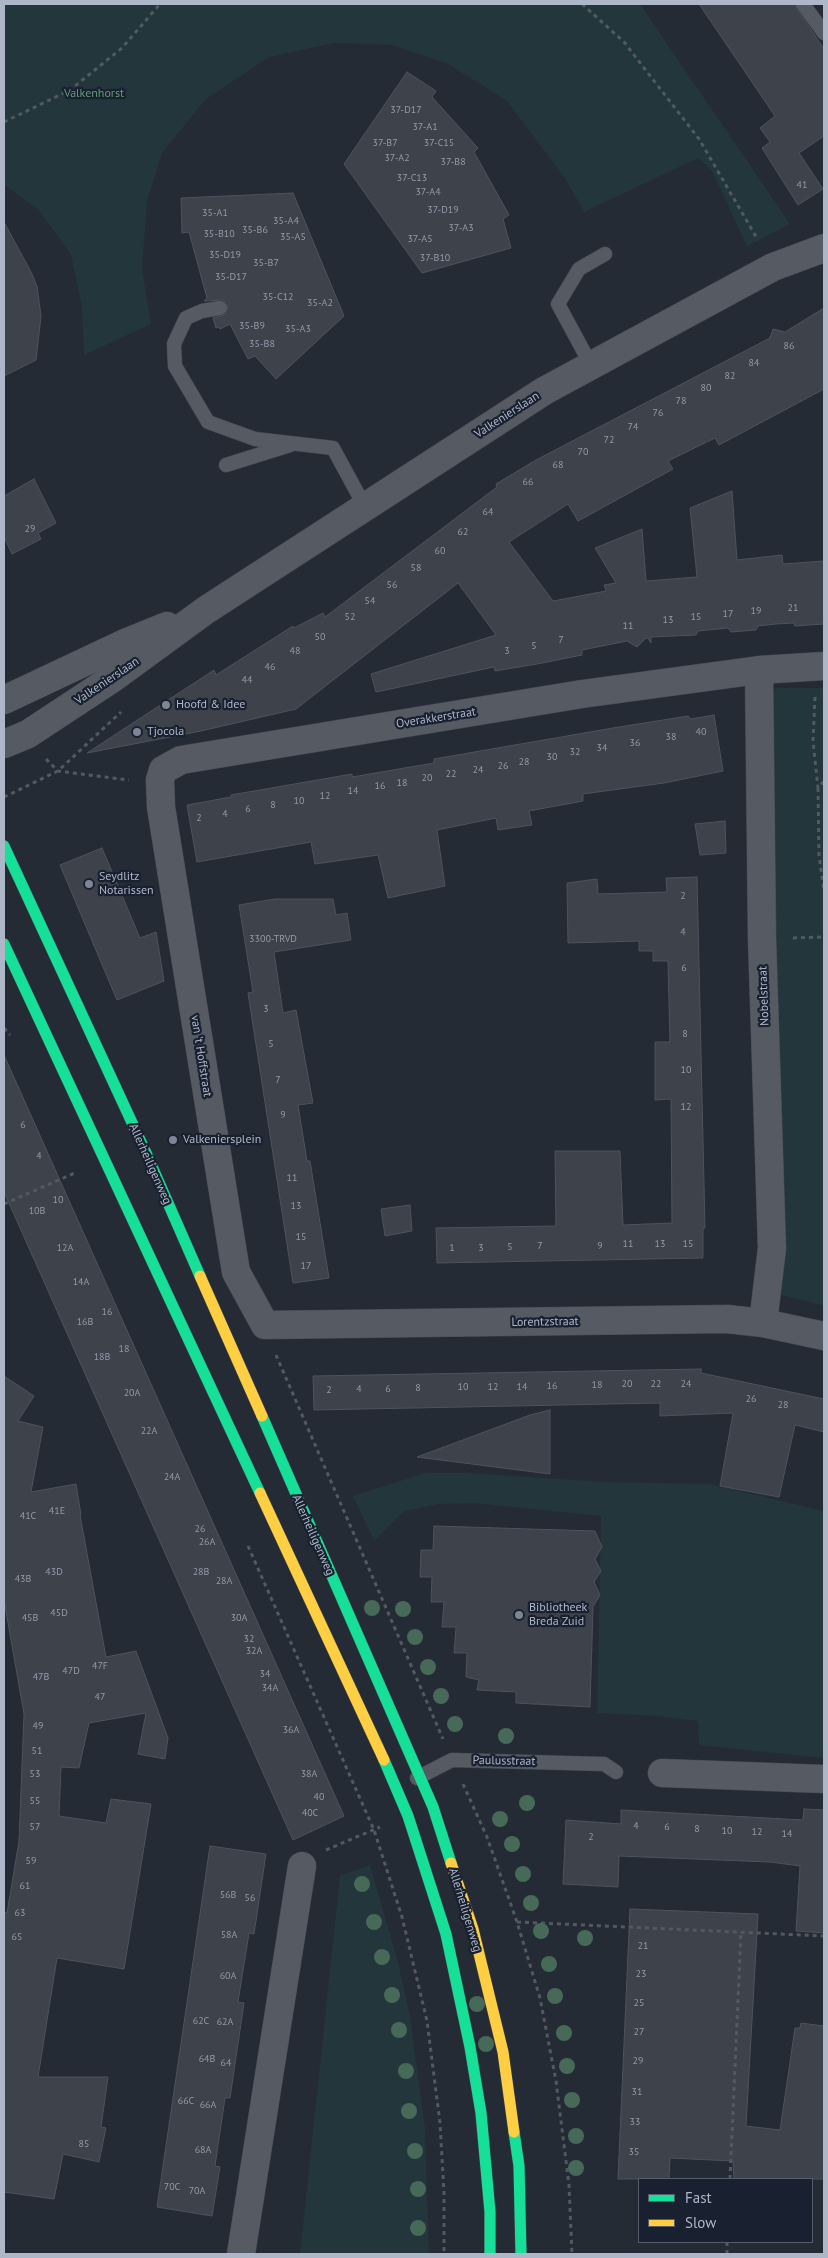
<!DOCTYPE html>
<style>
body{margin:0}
#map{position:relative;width:828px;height:2258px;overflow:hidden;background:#252b35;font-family:"PT Sans",sans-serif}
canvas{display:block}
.frame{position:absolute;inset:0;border:5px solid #aeb7c8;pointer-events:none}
.legend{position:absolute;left:638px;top:2178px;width:175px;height:65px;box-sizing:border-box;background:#192130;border:1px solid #555d6d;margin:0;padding:6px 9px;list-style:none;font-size:15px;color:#aeb7c8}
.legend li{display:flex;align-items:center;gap:10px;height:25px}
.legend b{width:25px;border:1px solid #555d6d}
</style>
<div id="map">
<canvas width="828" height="2258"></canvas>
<div class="frame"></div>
<ul class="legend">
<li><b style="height:6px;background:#16e098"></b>Fast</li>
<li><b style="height:6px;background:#ffcf43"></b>Slow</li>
</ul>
</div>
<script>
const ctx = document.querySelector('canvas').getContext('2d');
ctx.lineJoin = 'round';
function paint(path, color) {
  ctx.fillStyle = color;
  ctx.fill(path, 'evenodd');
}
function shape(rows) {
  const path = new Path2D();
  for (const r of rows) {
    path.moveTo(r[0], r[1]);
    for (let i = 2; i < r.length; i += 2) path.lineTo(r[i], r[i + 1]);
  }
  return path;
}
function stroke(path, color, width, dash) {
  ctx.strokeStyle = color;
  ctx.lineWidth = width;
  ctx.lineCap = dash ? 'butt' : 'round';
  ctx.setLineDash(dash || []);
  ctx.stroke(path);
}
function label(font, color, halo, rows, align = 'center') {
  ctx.font = font + ' "PT Sans",sans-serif';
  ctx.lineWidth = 4.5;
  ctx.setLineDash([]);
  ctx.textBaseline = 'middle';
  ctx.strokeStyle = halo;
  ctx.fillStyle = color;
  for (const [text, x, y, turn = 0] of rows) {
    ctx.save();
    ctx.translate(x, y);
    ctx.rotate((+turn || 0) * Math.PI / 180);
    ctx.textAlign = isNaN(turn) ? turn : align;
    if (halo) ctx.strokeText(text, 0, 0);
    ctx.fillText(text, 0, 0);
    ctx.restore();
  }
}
paint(shape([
 [4,4,640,4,790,224,747,246,712,171,698,158,584,212,565,178,507,101,448,64,392,45,334,43,269,57,206,99,162,153,147,202,142,269,151,324,84,355,82,307,71,255,38,209,4,185],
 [776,688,824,688,824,1306,782,1295,780,1292,770,699],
 [425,1473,469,1473,604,1482,709,1484,824,1511,824,1758,699,1745,698,1721,658,1716,597,1713,601,1516,473,1503,440,1504,404,1511,374,1541,353,1496],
 [370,1865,397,1958,410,2016,425,2129,429,2254,300,2254,340,1876]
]), '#22363b');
const building = shape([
 [699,4,794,4,824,49,824,136,799,153,823,189,798,205,762,148,770,142,760,128,775,116,699,4],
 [407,72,436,91,432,97,478,148,474,152,509,215,503,219,511,248,422,273,344,164,407,72],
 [293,193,344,316,276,379,255,356,248,359,230,324,220,329,219,327,216,328,213,318,225,315,228,306,223,300,204,301,207,298,189,232,182,233,181,198,293,193],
 [4,222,31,272,37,286,41,316,36,360,4,376,4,222],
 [824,308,824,389,719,445,715,438,668,461,673,469,578,521,568,504,509,542,553,601,606,591,604,585,616,583,595,548,642,529,646,581,697,577,690,508,732,491,737,560,782,555,783,564,824,561,824,624,795,626,794,623,776,624,758,626,756,630,731,632,728,628,698,631,696,635,651,637,651,643,648,638,646,638,637,647,627,641,582,650,582,655,537,664,495,671,494,667,376,692,371,674,496,635,458,583,296,709,201,731,87,753,214,670,216,675,293,626,294,628,323,613,325,617,497,487,496,484,536,460,770,338,773,329,785,332,824,308],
 [34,479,56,523,38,533,41,539,12,554,4,537,4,496,34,479],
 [714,715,723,771,664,783,583,794,583,801,529,811,532,825,498,830,496,818,437,830,445,886,388,898,378,855,315,864,311,842,197,862,187,805,231,797,231,795,352,774,352,777,434,763,434,759,613,728,688,716,691,719,714,715],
 [725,821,726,853,700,855,695,824,725,821],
 [102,848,140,938,156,932,164,981,117,1000,60,865,102,848],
 [697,877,705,1228,703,1228,703,1258,437,1263,436,1228,556,1226,555,1151,620,1151,623,1225,672,1223,671,1099,655,1100,655,1042,670,1042,668,961,653,961,653,951,639,951,639,941,568,943,567,883,597,879,598,894,667,892,666,878,697,877],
 [275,899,333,899,336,915,347,913,351,940,274,952,283,1013,296,1010,313,1103,298,1105,307,1161,310,1161,329,1278,293,1283,248,993,253,992,239,905,275,899],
 [4,1055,344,1816,293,1840,4,1192,4,1055],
 [410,1205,412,1231,385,1236,381,1209,410,1205],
 [701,1369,701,1373,824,1399,824,1432,795,1425,779,1497,720,1486,733,1413,660,1416,660,1403,314,1410,313,1376,701,1369],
 [4,1376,34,1396,18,1421,43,1427,31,1492,76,1484,81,1515,80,1515,106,1657,136,1651,168,1738,165,1759,138,1754,146,1713,89,1723,79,1768,61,1767,59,1816,106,1823,111,1799,151,1804,124,1969,57,1958,38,2077,108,2077,101,2127,106,2128,99,2162,63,2154,54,2199,4,2192,4,1912,7,1913,19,1841,24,1714,4,1600,4,1376],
 [550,1410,550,1474,417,1457,530,1415,550,1410],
 [434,1526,595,1531,602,1547,595,1559,601,1571,594,1582,600,1595,593,1607,590,1707,516,1703,516,1692,477,1690,479,1680,466,1677,467,1653,454,1653,456,1627,442,1627,444,1602,431,1602,432,1577,420,1577,421,1550,433,1550,434,1526],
 [804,1809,824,1810,824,1933,796,1931,800,1866,770,1862,619,1856,618,1887,563,1884,566,1820,621,1824,621,1810,803,1820,804,1809],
 [210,1846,266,1854,254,1934,249,1933,238,2002,244,2003,230,2098,225,2098,215,2166,220,2167,212,2216,157,2207,210,1846],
 [630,1909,758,1914,746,2126,780,2130,795,2028,800,2028,801,2023,824,2026,824,2179,734,2179,733,2161,670,2158,669,2179,618,2179,630,1909]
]);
paint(building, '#3d424b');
stroke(building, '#4d535e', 1);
const lane = shape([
 [803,4,824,33],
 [220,308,202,311,186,318,174,344,175,366,208,422,255,439,333,448,365,507],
 [591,365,558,304,579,269,605,254],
 [226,465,290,445],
 [417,1778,452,1760,604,1764,616,1772]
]);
const street = shape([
 [824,666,759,670,582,694,181,760,163,770,160,780,161,807,236,1272,265,1325,727,1319,763,1323,824,1336],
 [759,670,762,938,772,1248,763,1323],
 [4,700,125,643,167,626],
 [4,744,28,734,113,678,206,610,544,391,773,267,824,248],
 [662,1773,824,1779],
 [241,2254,302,1866]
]);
const fast = shape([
 [4,846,147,1155,200,1276],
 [4,944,260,1493],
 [262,1416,433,1807,451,1863],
 [384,1760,408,1816,446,1934,470,2047,481,2113,490,2212,490,2254],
 [514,2132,519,2166,521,2254]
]);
const slow = shape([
 [200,1276,262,1416],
 [260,1493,384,1760],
 [451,1863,473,1929,503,2052,514,2132]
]);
stroke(lane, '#42464e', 15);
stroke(street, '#42464e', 29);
stroke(fast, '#42464e', 12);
stroke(slow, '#42464e', 12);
stroke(shape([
 [582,4,624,42,699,139,758,240],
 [4,122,70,90,122,48,160,4],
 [815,697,813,741,818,788,824,781],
 [46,759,58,771,129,780],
 [818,788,819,855,824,891],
 [4,797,58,771,121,712],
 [793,938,824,937],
 [4,1028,10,1035],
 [4,1204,77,1172],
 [276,1355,443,1739],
 [248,1546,374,1830,402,1917,427,2021,440,2123,444,2193,444,2254],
 [463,1784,487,1837,517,1922,540,1998,556,2081,569,2185,572,2254],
 [326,1850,380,1827],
 [517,1922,824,1936],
 [730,2179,741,1932],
 [727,2254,727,2242]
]), '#535960', 3, [4, 4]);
stroke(lane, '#565a63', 14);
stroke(street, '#565a63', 28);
stroke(fast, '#16e098', 11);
stroke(slow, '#ffcf43', 11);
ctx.fillStyle = '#476957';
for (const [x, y] of [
 [372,1608],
 [403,1609],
 [415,1637],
 [428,1667],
 [441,1696],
 [455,1724],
 [506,1736],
 [527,1803],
 [500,1819],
 [512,1844],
 [523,1874],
 [362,1884],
 [531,1903],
 [374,1922],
 [541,1931],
 [585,1938],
 [382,1957],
 [549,1964],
 [392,1995],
 [555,1996],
 [477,2004],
 [399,2030],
 [564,2033],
 [486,2044],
 [567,2066],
 [406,2071],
 [572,2100],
 [409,2111],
 [576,2136],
 [415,2151],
 [576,2168],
 [418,2189],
 [418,2228]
]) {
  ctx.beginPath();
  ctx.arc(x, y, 8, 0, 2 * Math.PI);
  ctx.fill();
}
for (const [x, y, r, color] of [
 [166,705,5,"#7e8695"],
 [137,732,5,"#7e8695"],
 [89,884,5,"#7e8695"],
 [173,1140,5,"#7e8695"],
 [519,1615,5,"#7e8695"]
]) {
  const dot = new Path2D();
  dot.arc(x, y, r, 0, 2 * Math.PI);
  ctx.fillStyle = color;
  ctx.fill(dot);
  stroke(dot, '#192130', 2);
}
label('10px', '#929aa9', null, [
 ["37-D17",406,110],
 ["37-A1",425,127],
 ["37-B7",385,143],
 ["37-C15",439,143],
 ["37-A2",397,158],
 ["37-B8",453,162],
 ["37-C13",412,178],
 ["41",802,185],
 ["37-A4",428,192],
 ["37-D19",443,210],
 ["35-A1",215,213],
 ["35-A4",286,221],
 ["37-A3",461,228],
 ["35-B6",255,230],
 ["35-B10",219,234],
 ["35-A5",293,237],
 ["37-A5",420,239],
 ["35-D19",225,255],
 ["37-B10",435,258],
 ["35-B7",266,263],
 ["35-D17",231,277],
 ["35-C12",278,297],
 ["35-A2",320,303],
 ["35-B9",252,326],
 ["35-A3",298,329],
 ["35-B8",262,344],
 ["86",789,346],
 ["84",754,363],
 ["82",730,376],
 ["80",706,388],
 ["78",681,401],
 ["76",658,413],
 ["74",633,427],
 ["72",609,440],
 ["70",583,452],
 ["68",558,465],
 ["66",528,482],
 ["64",488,512],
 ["29",30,529],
 ["62",463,532],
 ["60",440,551],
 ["58",416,568],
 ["56",392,585],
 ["54",370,601],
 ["21",793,608],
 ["19",756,611],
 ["17",728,614],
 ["52",350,617],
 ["15",696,617],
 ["13",668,620],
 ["11",628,626],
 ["50",320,637],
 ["7",561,640],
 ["5",534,646],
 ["48",295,651],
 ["3",507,651],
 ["46",270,667],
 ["44",247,680],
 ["40",701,732],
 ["38",671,737],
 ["36",635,743],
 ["34",602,748],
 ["32",575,752],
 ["30",552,757],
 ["28",524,762],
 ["26",503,766],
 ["24",478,770],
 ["22",451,774],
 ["20",427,778],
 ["18",402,783],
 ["16",380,786],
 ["14",353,791],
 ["12",325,796],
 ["10",299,801],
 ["8",273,805],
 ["6",248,809],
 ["4",225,814],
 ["2",199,818],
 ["2",683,896],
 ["4",683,932],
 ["3300-TRVD",273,939],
 ["6",684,968],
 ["3",266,1009],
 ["8",685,1034],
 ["5",271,1044],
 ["10",686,1070],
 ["7",278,1080],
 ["12",686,1107],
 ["9",283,1115],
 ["6",23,1125],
 ["4",39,1156],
 ["11",292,1178],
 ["10",58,1200],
 ["13",296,1206],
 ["10B",37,1211],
 ["15",301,1237],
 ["11",628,1244],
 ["13",660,1244],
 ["15",688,1244],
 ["7",540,1246],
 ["9",600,1246],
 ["5",510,1247],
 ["12A",65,1248],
 ["1",452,1248],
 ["3",481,1248],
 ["17",306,1266],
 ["14A",81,1282],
 ["16",107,1312],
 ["16B",85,1322],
 ["18",124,1349],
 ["18B",102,1357],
 ["20",627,1384],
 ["22",656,1384],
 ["24",686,1384],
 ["18",597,1385],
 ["16",552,1386],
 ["10",463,1387],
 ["12",493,1387],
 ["14",522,1387],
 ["8",418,1388],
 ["4",359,1389],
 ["6",388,1389],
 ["2",329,1390],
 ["20A",132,1393],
 ["26",751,1399],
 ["28",783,1405],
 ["22A",149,1431],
 ["24A",172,1477],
 ["41E",57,1511],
 ["41C",28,1516],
 ["26",200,1529],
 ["26A",207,1542],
 ["43D",54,1572],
 ["28B",201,1572],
 ["43B",23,1579],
 ["28A",224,1581],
 ["45D",59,1613],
 ["45B",30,1618],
 ["30A",239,1618],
 ["32",249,1639],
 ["32A",254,1651],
 ["47F",100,1666],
 ["47D",71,1671],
 ["34",265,1674],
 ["47B",41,1677],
 ["34A",270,1688],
 ["47",100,1697],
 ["49",38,1726],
 ["36A",291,1730],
 ["51",37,1751],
 ["53",35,1774],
 ["38A",309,1774],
 ["40",319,1797],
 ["55",35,1801],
 ["40C",310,1813],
 ["4",636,1826],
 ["57",35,1827],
 ["6",667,1827],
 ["8",697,1829],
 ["10",727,1831],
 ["12",757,1832],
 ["14",787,1834],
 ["2",591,1837],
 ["59",31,1861],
 ["61",25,1886],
 ["56B",228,1895],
 ["56",250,1898],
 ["63",20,1913],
 ["58A",229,1935],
 ["65",17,1937],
 ["21",643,1946],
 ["23",641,1974],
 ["60A",228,1976],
 ["25",639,2003],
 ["62C",201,2021],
 ["62A",225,2022],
 ["27",639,2032],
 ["64B",207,2059],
 ["29",638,2061],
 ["64",226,2063],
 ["31",637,2092],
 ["66C",186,2101],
 ["66A",208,2105],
 ["33",635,2122],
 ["85",84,2144],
 ["68A",203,2150],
 ["35",634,2152],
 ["70C",172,2187],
 ["70A",197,2191]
]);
label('12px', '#639b72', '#192130', [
 ["Valkenhorst",94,94]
]);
label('12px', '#aeb7c8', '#192130', [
 ["Valkenierslaan",507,415,-33],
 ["Valkenierslaan",107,681,-34],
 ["Overakkerstraat",436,718,-9],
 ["Nobelstraat",764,996,-92],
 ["van 't Hoffstraat",201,1056,81],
 ["Allerheiligenweg",150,1164,66],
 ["Lorentzstraat",545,1322,-1],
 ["Allerheiligenweg",313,1535,66],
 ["Paulusstraat",504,1761,1],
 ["Allerheiligenweg",465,1910,73]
]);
label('12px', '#aeb7c8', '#192130', [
 ["Hoofd & Idee",176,705],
 ["Tjocola",147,732],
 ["Seydlitz",99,877],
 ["Notarissen",99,891],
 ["Valkeniersplein",183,1140],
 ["Bibliotheek",529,1608],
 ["Breda Zuid",529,1622]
], 'left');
</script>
